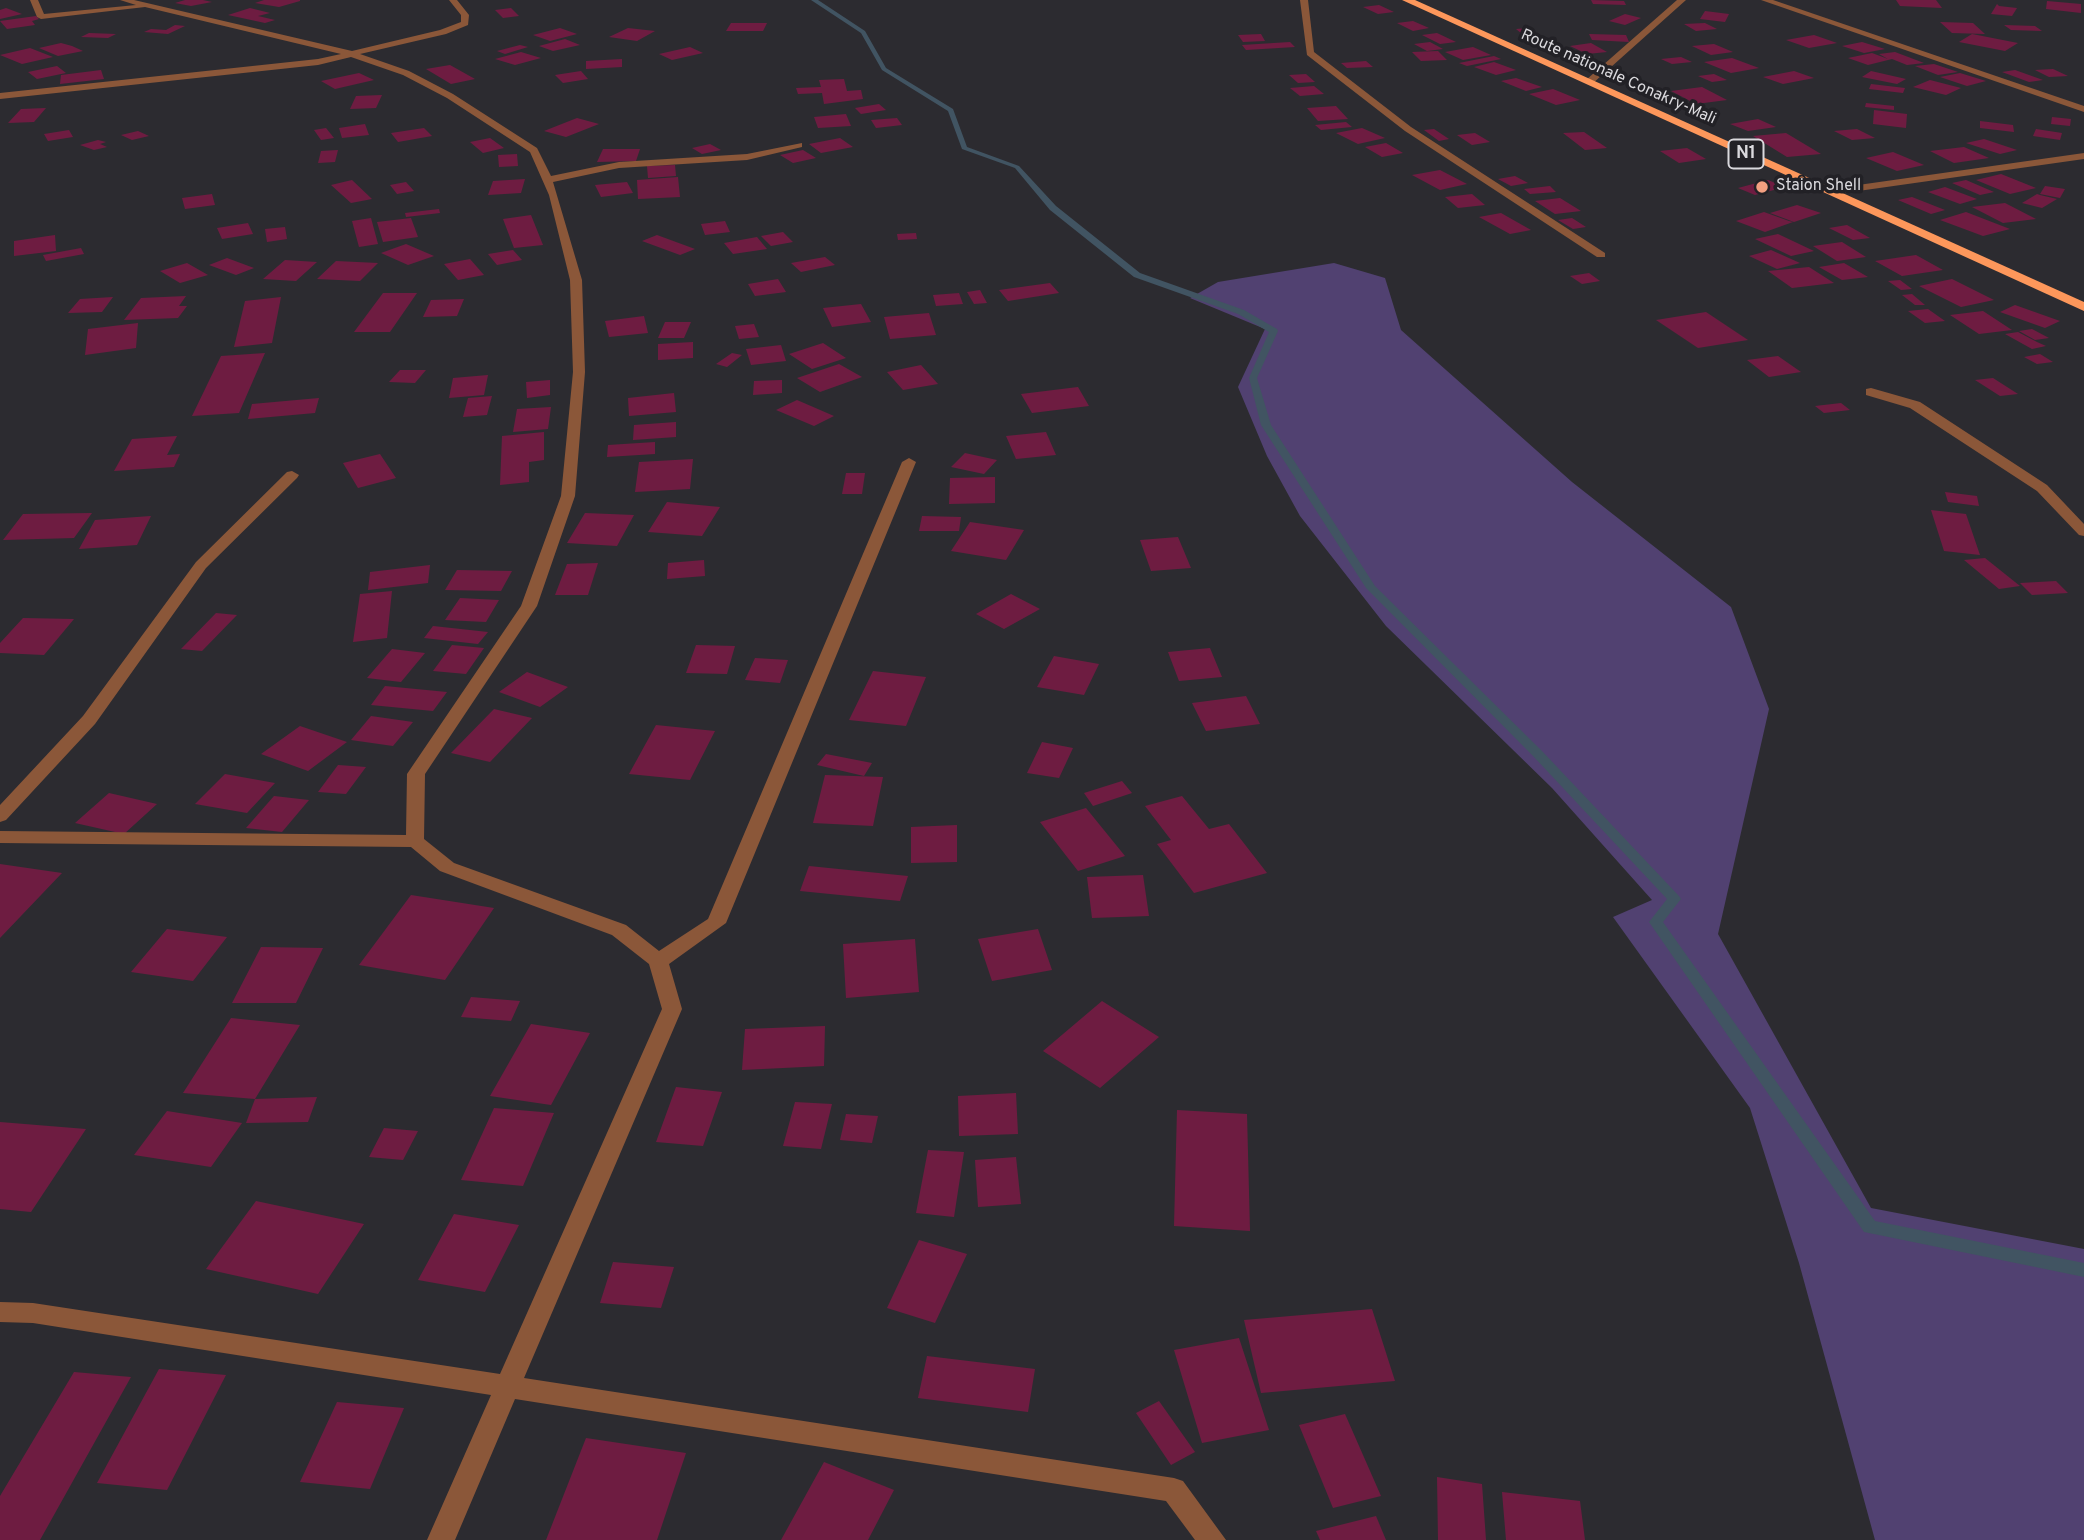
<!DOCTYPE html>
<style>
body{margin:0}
canvas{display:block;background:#2c2b30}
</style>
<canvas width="2084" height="1540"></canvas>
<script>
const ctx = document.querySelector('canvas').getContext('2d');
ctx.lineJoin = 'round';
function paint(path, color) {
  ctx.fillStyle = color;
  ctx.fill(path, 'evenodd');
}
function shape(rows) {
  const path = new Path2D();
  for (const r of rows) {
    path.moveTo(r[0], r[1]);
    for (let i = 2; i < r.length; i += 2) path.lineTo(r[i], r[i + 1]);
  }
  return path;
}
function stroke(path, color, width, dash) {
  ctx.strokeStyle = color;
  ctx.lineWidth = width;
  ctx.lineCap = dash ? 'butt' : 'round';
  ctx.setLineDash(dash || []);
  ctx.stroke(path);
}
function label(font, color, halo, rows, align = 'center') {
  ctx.font = font + ' Overpass,sans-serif';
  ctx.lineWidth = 7;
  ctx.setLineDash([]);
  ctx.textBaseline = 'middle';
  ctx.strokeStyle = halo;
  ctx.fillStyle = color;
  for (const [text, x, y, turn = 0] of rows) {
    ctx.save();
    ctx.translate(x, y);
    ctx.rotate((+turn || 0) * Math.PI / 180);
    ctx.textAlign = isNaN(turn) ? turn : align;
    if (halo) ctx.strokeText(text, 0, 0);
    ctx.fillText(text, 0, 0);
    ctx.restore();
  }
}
paint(shape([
 [1334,263,1385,278,1401,330,1572,482,1731,607,1769,709,1718,934,1871,1208,2084,1249,2084,1540,1875,1540,1799,1263,1750,1108,1613,917,1652,900,1552,788,1386,626,1300,516,1267,456,1238,387,1265,329,1190,298,1218,282]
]), '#514171');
paint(shape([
 [811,0,818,0,865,31,886,68,953,109,967,147,1019,166,1056,206,1140,273,1244,310,1277,329,1278,331,1257,378,1271,425,1375,586,1542,751,1679,896,1681,899,1663,922,1875,1221,2084,1263,2084,1277,1864,1232,1649,922,1667,899,1534,757,1366,588,1261,425,1249,378,1269,332,1238,314,1134,277,1050,210,1015,168,962,149,948,111,882,70,861,33,811,0]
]), '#415462');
paint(shape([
 [185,0,203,0,212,2,191,6,175,3],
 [264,0,300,0,300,1,279,7,255,3],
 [1591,0,1624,1,1626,5,1593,4],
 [1896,0,1936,0,1942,8,1900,6],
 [2047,1,2081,4,2081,13,2046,9],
 [1997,4,1999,6,2017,8,2012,16,1991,14],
 [1379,5,1394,12,1378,14,1363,7],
 [6,8,22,14,0,19,0,10],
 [250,8,270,13,258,16,275,20,265,23,228,15],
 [511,8,519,16,503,18,495,10],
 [1705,11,1729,14,1725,22,1700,19],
 [1625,14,1641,18,1625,25,1609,21],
 [36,16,39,19,32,21,35,25,7,29,0,21],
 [1413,21,1429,28,1413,31,1397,23],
 [1940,22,1973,23,1985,34,1952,33],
 [731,23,767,23,763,31,726,31],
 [1705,23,1717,29,1696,31,1684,24],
 [175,25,185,26,168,34,144,32,151,29,166,30],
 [2004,25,2035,26,2042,31,2011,30],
 [560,28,577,34,550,41,533,35],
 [628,28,655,31,637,41,609,37],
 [1529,28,1540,37,1527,38,1516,29],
 [89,33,116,34,108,38,81,37],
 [1437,33,1456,42,1440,44,1422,35],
 [1261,34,1265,41,1243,42,1238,35],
 [1589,34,1626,35,1629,42,1592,40],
 [1972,34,2018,43,2005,51,1959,42],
 [1814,35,1837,43,1809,48,1786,40],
 [565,39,580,45,553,51,539,46],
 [1290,42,1295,47,1246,50,1242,45],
 [1430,42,1443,49,1427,51,1414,44],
 [1862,42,1885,49,1864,53,1842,46],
 [61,43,72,46,83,51,58,56,39,48],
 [1591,43,1607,52,1587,54,1570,46],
 [1714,44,1733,52,1711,55,1692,46],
 [520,45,528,47,505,54,497,51],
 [690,47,703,53,672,60,659,54],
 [1473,47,1491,55,1463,60,1445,52],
 [30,48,53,57,22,64,0,55],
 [1438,51,1447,60,1421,61,1412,52],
 [521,52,541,58,515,65,495,59],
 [1895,52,1924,63,1907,65,1892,59,1868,65,1848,58,1872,53,1888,59,1879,54],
 [1494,56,1501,59,1467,66,1459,63],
 [1681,57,1692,62,1672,64,1661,59],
 [1732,58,1759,68,1731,73,1704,62],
 [622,59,622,67,586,69,586,61],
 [1366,61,1373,67,1347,68,1341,63],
 [1494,62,1516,70,1496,75,1474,67],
 [1934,64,1958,72,1938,75,1915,66],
 [450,65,475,79,451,84,426,69],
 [57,66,66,73,37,79,28,72],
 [2053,69,2068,76,2049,77,2035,70],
 [101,70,104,79,60,84,61,75],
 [2015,70,2043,80,2029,82,2002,72],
 [581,71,588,79,563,83,555,75],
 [1794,71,1814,78,1783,84,1763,77],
 [1871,71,1906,79,1897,84,1862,77],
 [359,73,374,80,335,89,321,81],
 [1960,73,1986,81,1967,86,1940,77],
 [1306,74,1315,82,1298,83,1289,75],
 [1714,74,1727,80,1712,82,1698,76],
 [1516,78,1542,87,1526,91,1501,81],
 [844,79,847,91,861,90,863,99,824,104,822,93,798,94,796,88,821,87,819,80],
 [1930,80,1961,88,1946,95,1913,87],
 [1871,84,1905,88,1903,93,1869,89],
 [1314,86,1324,94,1300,96,1290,88],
 [1702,87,1727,100,1696,104,1671,91],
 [1553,89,1580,100,1556,105,1529,94],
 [382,95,376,108,350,109,356,96],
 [1866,103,1894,106,1894,110,1865,107],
 [879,104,886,110,861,114,855,108],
 [1336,106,1348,119,1318,121,1307,108],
 [46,108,34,122,8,123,21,109],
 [1874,110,1907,114,1906,128,1873,124],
 [846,114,851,126,818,128,814,117],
 [2052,117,2071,119,2070,126,2051,124],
 [577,118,599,124,566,137,544,131],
 [897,118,902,125,876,128,871,120],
 [1758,119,1776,127,1748,131,1730,124],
 [1980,121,2013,125,2014,132,1980,128],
 [1346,122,1352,127,1321,130,1315,125],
 [365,124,369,135,342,138,339,128],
 [326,128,334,138,321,140,314,130],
 [424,128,432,136,398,142,391,133],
 [1362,128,1385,138,1358,144,1336,133],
 [1434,129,1449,139,1439,141,1424,130],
 [1857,129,1875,138,1852,140,1834,131],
 [2036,129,2062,133,2060,140,2033,136],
 [69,130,73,137,48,141,44,134],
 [138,131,149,136,132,140,121,135],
 [1584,132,1607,148,1585,150,1563,133],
 [1475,133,1490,142,1472,145,1457,135],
 [1786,133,1821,154,1787,157,1753,136],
 [490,138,504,148,483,153,470,142],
 [840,138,853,147,821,153,809,144],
 [1984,139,2017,150,2000,154,1966,143],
 [98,140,106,142,100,144,107,147,94,150,80,145],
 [1386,143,1403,153,1382,157,1365,147],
 [710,144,721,150,702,154,692,148],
 [1964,147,1989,158,1954,163,1930,151],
 [1687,148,1706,159,1679,163,1660,151],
 [603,149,640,149,636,161,597,162],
 [338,150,335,162,318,163,321,151],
 [803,150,816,158,793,163,780,155],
 [1893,152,1924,165,1897,171,1866,158],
 [517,154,518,166,499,167,498,155],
 [675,165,676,176,648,178,647,166],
 [1440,170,1467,184,1440,190,1412,175],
 [2001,174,2036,188,2010,194,1976,180],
 [1515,176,1528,183,1511,186,1498,179],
 [678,177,680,197,638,199,637,180],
 [525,179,521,193,488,195,493,181],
 [352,180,372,199,351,203,331,185],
 [1768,180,1785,187,1755,195,1738,188],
 [1966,180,1994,192,1980,195,1952,183],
 [406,182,414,191,397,194,390,185],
 [627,182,633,193,601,197,595,185],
 [1550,186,1556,192,1530,194,1524,189],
 [2045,186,2065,189,2060,198,2040,194],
 [1945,187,1977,199,1960,204,1928,192],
 [212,194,215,205,185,209,182,198],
 [1472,194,1485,205,1458,208,1445,197],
 [2037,194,2040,195,2057,199,2042,208,2022,203],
 [1912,197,1945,210,1931,214,1898,200],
 [1560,198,1581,211,1555,214,1535,201],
 [2005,203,2036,219,2003,223,1972,207],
 [1797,205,1821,213,1794,222,1770,213],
 [439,209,440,213,406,217,405,213],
 [1764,212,1789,221,1793,222,1765,232,1736,221],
 [1966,212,2010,229,1983,236,1940,220],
 [1501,213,1531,230,1510,234,1479,217],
 [531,215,543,245,514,248,503,219],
 [371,218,378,244,359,247,352,221],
 [411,218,418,237,383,242,377,222],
 [1572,218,1586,227,1573,229,1558,220],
 [725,221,730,232,705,235,701,224],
 [248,223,253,234,222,239,217,228],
 [1847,225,1870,238,1853,240,1829,228],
 [285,227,287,239,267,242,265,229],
 [783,232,793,242,771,246,761,236],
 [916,233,917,239,898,240,897,234],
 [1778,234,1814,251,1791,256,1755,239],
 [55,235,56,251,14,256,14,241],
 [657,235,695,249,680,255,642,241],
 [757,237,767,249,733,254,724,243],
 [1842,242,1866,257,1837,261,1813,246],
 [406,244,434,256,408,265,381,253],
 [81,248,84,254,46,261,43,255],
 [513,250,522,260,497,265,488,254],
 [1771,250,1800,263,1777,269,1749,256],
 [1916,255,1943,270,1902,276,1875,261],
 [825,257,835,265,801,272,791,263],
 [227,258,254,268,236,275,209,265],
 [470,259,484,275,458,280,444,264],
 [285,260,317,262,296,281,263,279],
 [336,261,378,263,360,281,317,279],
 [187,263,208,275,180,283,160,271],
 [1844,263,1868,277,1842,280,1819,267],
 [1809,267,1834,283,1792,288,1768,271],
 [1589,273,1600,281,1582,284,1570,276],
 [778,279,786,292,755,296,748,284],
 [1952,279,1994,300,1961,307,1919,286],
 [1900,280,1912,289,1901,290,1888,281],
 [1050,283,1059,293,1008,301,999,290],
 [980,290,987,303,974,304,967,292],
 [383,293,417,293,390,332,354,332],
 [959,293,963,304,936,306,933,295],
 [1912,294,1925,305,1915,305,1902,295],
 [186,296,179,306,187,306,178,318,124,320,141,298],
 [113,297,102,312,68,313,80,299],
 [281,297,272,343,234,347,245,301],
 [464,299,457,316,423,317,431,300],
 [861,304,871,322,832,327,823,308],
 [2015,305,2060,321,2045,328,2000,312],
 [1928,309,1945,321,1925,323,1908,311],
 [1983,311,2012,330,1979,334,1950,315],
 [1706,312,1748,340,1698,348,1656,320],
 [929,313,936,335,890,339,884,317],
 [644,316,648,333,609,337,605,321],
 [665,322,691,322,684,338,658,338],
 [138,323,136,348,85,355,88,329],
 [754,324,759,337,739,339,735,326],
 [2032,329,2049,338,2035,340,2019,331],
 [2018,332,2037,342,2046,346,2032,349,2005,334],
 [693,342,693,358,658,360,658,344],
 [823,343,846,358,812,369,789,354],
 [781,345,786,361,751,365,746,349],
 [265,353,239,413,192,416,221,356],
 [732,353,742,355,727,367,716,364],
 [2040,354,2053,362,2037,364,2024,357],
 [1778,356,1801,372,1769,377,1747,360],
 [839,364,862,377,820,392,797,378],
 [921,365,938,384,903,390,887,372],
 [400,370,426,370,415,383,389,382],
 [488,375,484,395,449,398,453,378],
 [1993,378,2018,394,2000,396,1975,380],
 [550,380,550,395,527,398,526,382],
 [782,380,782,393,753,395,754,381],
 [1078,387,1089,406,1032,413,1021,394],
 [674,393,676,412,629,416,628,398],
 [492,396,487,415,463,417,468,398],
 [319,398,315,413,248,419,252,404],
 [797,400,834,416,814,426,776,410],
 [1841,403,1850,410,1824,413,1815,406],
 [551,407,548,429,513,432,517,409],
 [676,422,676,437,633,440,634,425],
 [544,432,544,460,529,462,529,482,500,485,502,436],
 [1046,432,1056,455,1016,459,1006,436],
 [177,436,167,455,180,454,174,467,114,471,132,439],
 [655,442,655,454,607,457,608,445],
 [965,453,997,460,984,474,951,467],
 [380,454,396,478,358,488,343,463],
 [693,459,690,489,635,492,639,462],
 [846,473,865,473,862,494,842,494],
 [995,477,995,503,949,504,950,478],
 [1945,492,1977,496,1979,506,1948,502],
 [667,502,720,507,702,536,648,532],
 [1931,510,1966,514,1980,555,1944,551],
 [92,513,74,538,3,540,23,514],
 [585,513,634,515,617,546,567,543],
 [151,516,137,545,79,549,95,520],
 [922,516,961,517,959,531,919,531],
 [970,522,1024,530,1006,560,951,551],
 [1178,537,1191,568,1151,571,1140,540],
 [1985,558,2020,586,1999,589,1964,560],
 [704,560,705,576,667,579,668,563],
 [598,563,588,595,555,595,567,564],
 [430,565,428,583,368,590,370,572],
 [457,570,512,571,501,591,445,590],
 [2056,581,2068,593,2032,595,2020,583],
 [392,591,387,638,353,642,360,594],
 [1011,594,1040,609,1004,629,976,614],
 [460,598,499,600,486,622,445,620],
 [216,613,237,615,202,651,181,649],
 [23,618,74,619,44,655,0,653,0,643],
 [433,626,488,632,478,644,424,638],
 [452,645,484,648,466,674,433,671],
 [696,645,735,646,727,674,686,673],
 [1210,648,1222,677,1179,681,1168,652],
 [392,649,425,653,401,682,367,678],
 [1054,656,1099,664,1084,695,1037,687],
 [755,658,788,660,780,683,745,680],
 [873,671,926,677,906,726,849,720],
 [527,672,568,687,540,707,499,692],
 [385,686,447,692,433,711,371,705],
 [1246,696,1260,724,1206,731,1192,703],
 [494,709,532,718,490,762,451,753],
 [371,716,413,722,393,746,351,740],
 [656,725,715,731,690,780,629,774],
 [300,726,347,742,308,771,261,754],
 [1042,742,1073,748,1059,778,1027,773],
 [826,754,872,763,864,776,817,765],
 [338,765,366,767,346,794,318,792],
 [225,774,275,783,247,813,195,804],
 [825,775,883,777,873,826,813,823],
 [1122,781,1132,793,1093,806,1084,793],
 [109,793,157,804,124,834,75,823],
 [274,796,309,800,282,832,246,828],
 [1182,796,1209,829,1229,824,1267,873,1194,893,1157,844,1171,840,1145,806],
 [1086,808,1125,856,1078,871,1040,822],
 [957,825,957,862,911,863,911,827],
 [0,864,62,873,0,938],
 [809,866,908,876,900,901,800,891],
 [1143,875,1149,916,1092,918,1087,877],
 [411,895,494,908,445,980,359,965],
 [167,929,227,937,193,981,131,972],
 [1038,929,1052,970,992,981,978,939],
 [915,939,919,992,846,998,843,944],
 [261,947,323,948,296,1003,232,1003],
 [471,997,520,1001,511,1021,461,1017],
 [1102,1001,1159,1037,1100,1088,1043,1051],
 [231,1018,300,1025,255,1099,183,1093],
 [531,1024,590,1033,551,1105,490,1096],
 [825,1026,824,1066,742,1070,745,1029],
 [676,1087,722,1092,703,1146,656,1142],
 [1016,1093,1018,1134,959,1136,958,1096],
 [317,1097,308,1122,246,1123,255,1099],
 [795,1102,832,1104,821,1149,783,1146],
 [494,1108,554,1113,523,1186,461,1180],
 [1177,1110,1247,1114,1250,1231,1174,1226],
 [167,1111,242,1123,211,1167,134,1155],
 [846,1114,878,1116,872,1143,840,1140],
 [0,1122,86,1129,31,1212,0,1209],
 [384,1128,418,1131,403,1160,369,1157],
 [928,1150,964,1152,954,1217,916,1213],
 [1016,1157,1021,1204,978,1207,975,1160],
 [256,1201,364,1224,318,1294,206,1269],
 [454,1214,519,1225,485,1292,418,1280],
 [919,1240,967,1254,935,1323,887,1308],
 [613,1262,674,1267,661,1308,600,1303],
 [1372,1309,1395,1381,1261,1393,1244,1320],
 [1239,1338,1269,1430,1202,1443,1174,1350],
 [927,1356,1035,1369,1028,1412,918,1398],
 [159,1369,226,1375,167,1490,97,1483],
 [74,1372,131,1377,40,1540,0,1540,0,1496],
 [1159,1401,1195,1452,1171,1465,1136,1413],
 [337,1402,404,1408,370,1489,300,1482],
 [1345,1414,1381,1496,1333,1508,1299,1425],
 [586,1438,686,1453,657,1540,546,1540],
 [824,1462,894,1490,868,1540,781,1540],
 [1437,1477,1482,1484,1486,1540,1438,1540],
 [1502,1492,1580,1501,1585,1540,1506,1540],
 [1376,1516,1386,1540,1320,1540,1316,1531]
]), '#6e1c41');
paint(shape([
 [30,0,38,0,44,14,136,5,120,0,134,0,352,51,440,30,461,22,461,15,449,0,457,0,469,15,468,25,446,34,360,54,409,71,453,94,537,148,551,176,619,162,747,154,802,143,802,147,747,160,619,168,553,182,582,280,585,372,575,496,537,606,425,774,424,839,454,863,626,925,659,951,708,919,902,462,909,458,916,462,726,923,669,964,682,1009,524,1378,1174,1478,1183,1481,1226,1540,1195,1540,1166,1501,515,1399,455,1540,427,1540,491,1395,33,1323,0,1322,0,1302,33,1303,500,1374,662,1009,649,964,612,935,440,871,411,847,0,843,0,831,406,835,407,774,521,606,561,496,573,372,570,280,549,195,530,152,447,98,403,75,351,57,318,65,0,99,0,93,318,59,341,54,145,7,41,19,37,17,30,0],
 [1300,0,1308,0,1314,52,1411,127,1605,253,1605,257,1597,257,1405,131,1307,55,1300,0],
 [1677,0,1686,0,1592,84,1586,84,1586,80,1677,0],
 [1761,0,1773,0,2084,106,2084,112,1761,0],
 [2084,153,2084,159,1830,195,1825,192,1830,189,2084,153],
 [1871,388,1920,402,2047,485,2084,524,2084,536,2079,535,2037,491,1910,408,1866,395,1866,389,1871,388],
 [292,471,299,475,297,478,206,568,95,724,6,820,0,822,0,805,83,716,196,562,287,472,292,471]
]), '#8b5739');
paint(shape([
 [1402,0,1415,0,2084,302,2084,311,1402,0]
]), '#fd975b');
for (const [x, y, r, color] of [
 [1762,187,7,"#f3a081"]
]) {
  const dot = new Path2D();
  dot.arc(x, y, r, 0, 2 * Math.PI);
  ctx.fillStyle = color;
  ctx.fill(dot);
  stroke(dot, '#222126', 2.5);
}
label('16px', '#dad9dd', '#222126', [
 ["Route nationale Conakry-Mali",1618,78,24]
]);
label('16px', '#dad9dd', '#222126', [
 ["Staion Shell",1776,187]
], 'left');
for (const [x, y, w] of [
 [1746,154,35]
]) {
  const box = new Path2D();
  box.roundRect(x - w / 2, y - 14.5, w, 29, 5);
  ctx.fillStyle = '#222126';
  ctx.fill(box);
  stroke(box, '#dad9dd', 2);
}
label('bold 18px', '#dad9dd', null, [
 ["N1",1746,154]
]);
</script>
